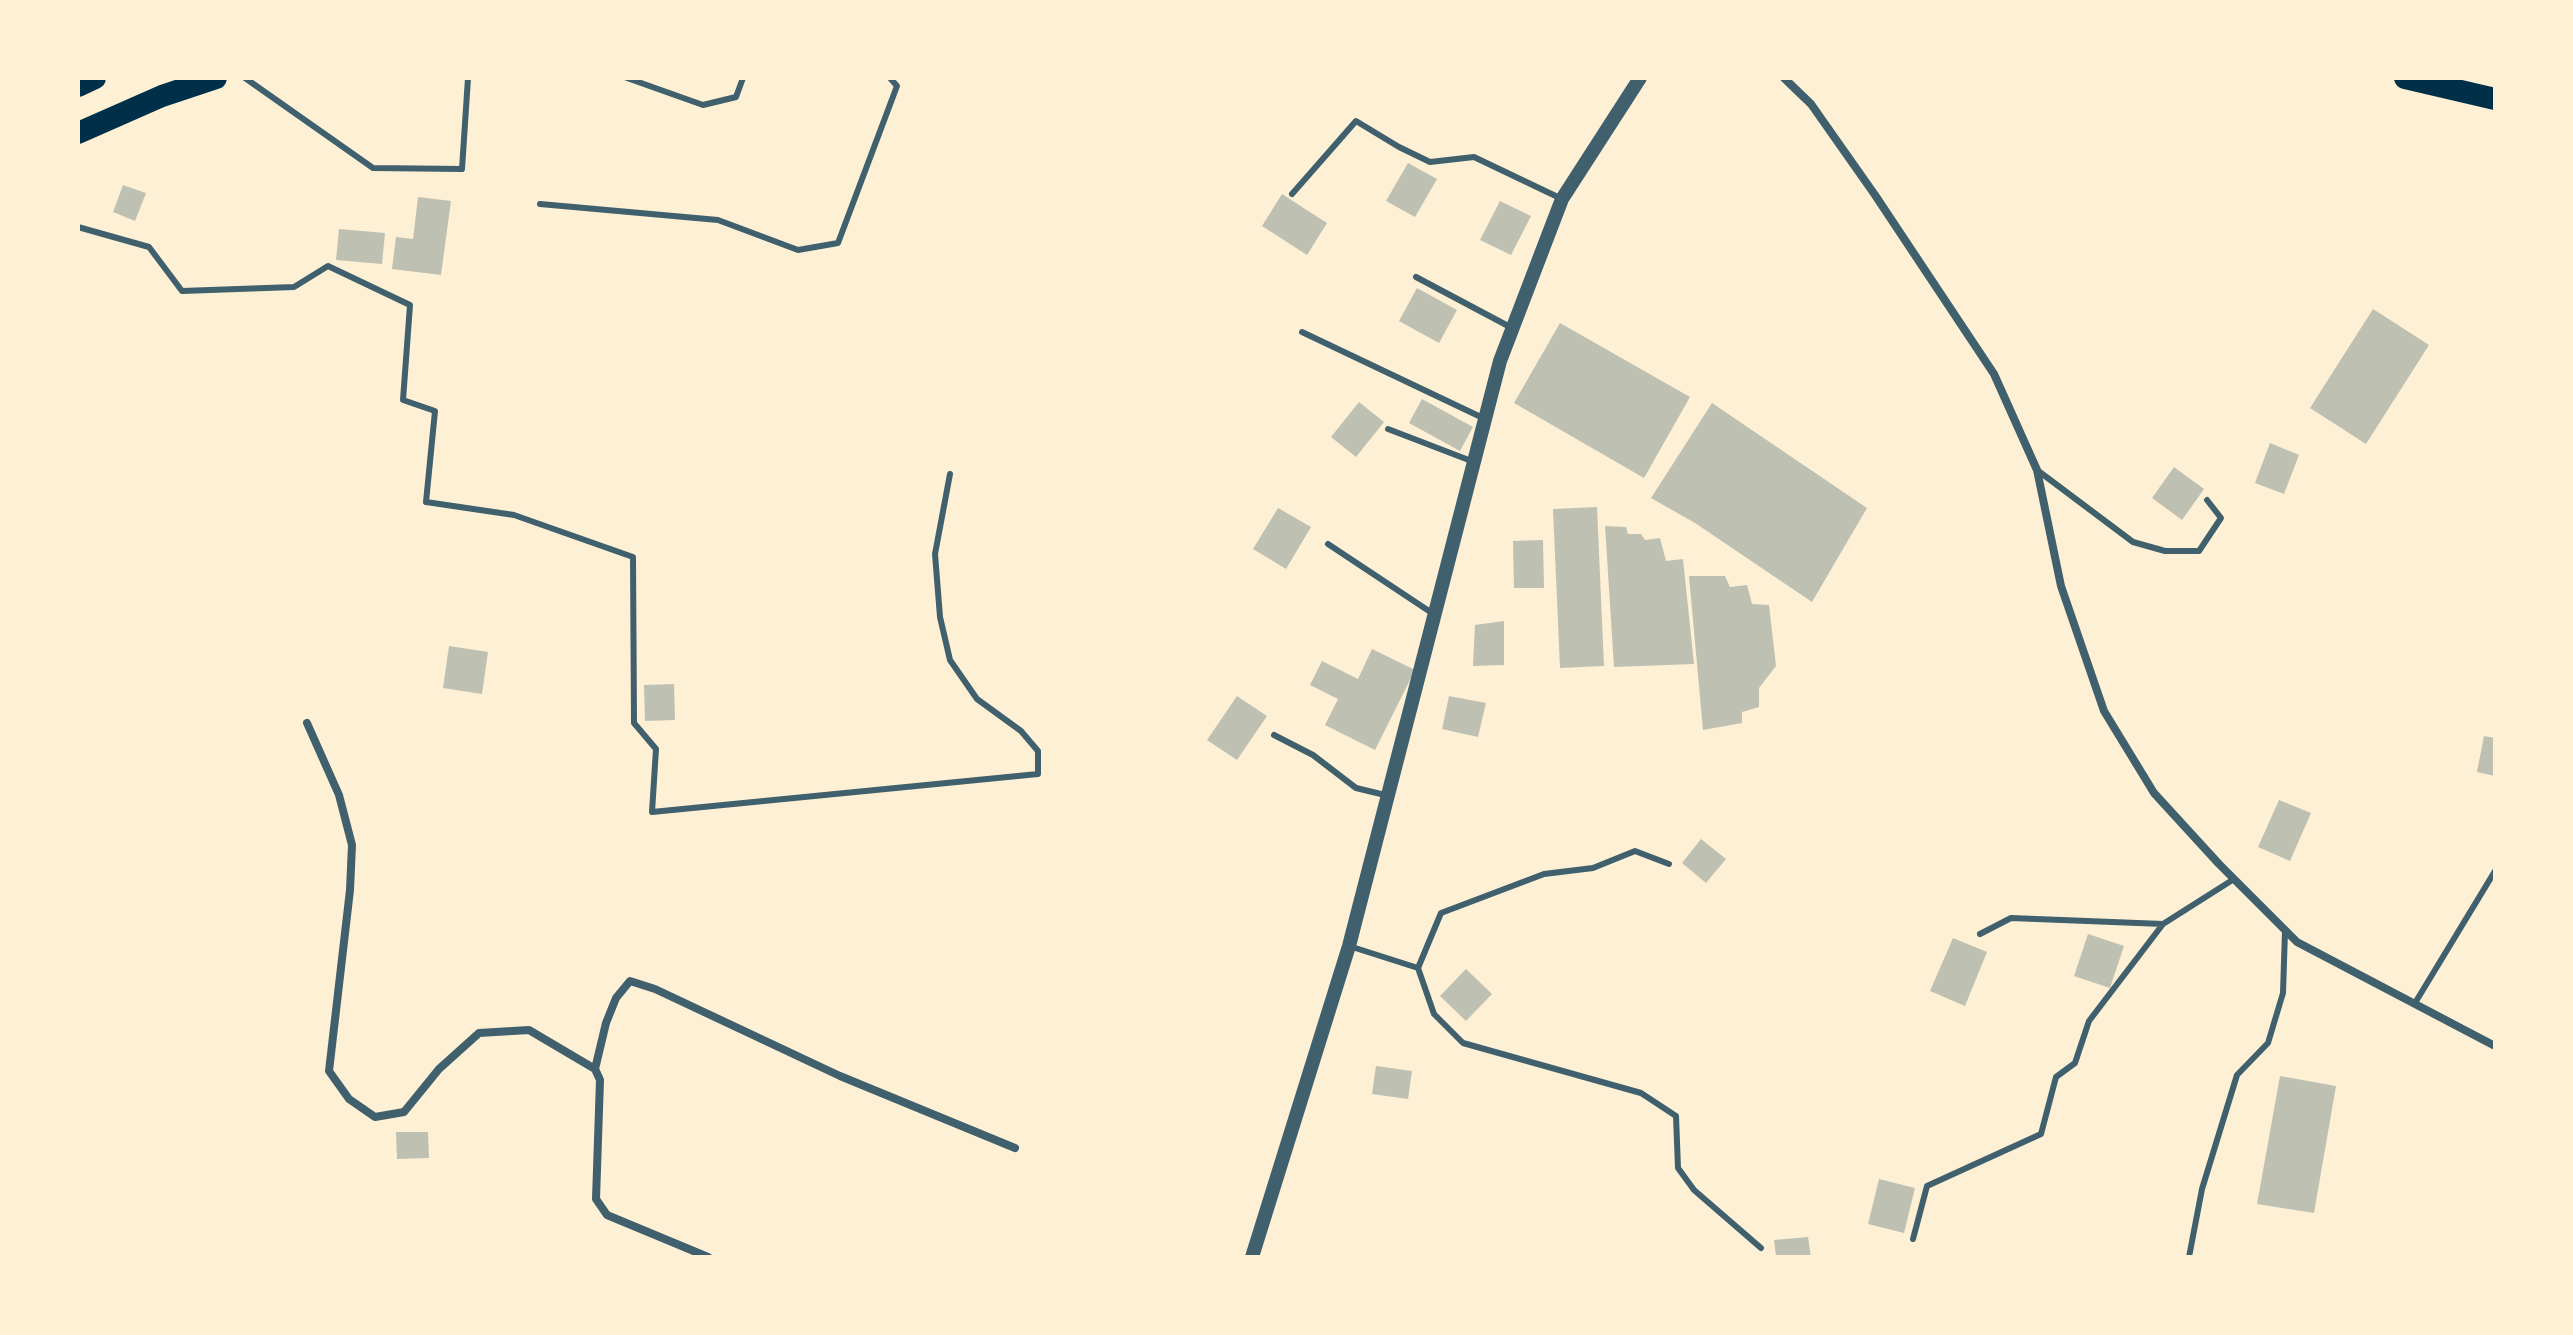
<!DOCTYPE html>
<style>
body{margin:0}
#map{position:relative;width:2573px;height:1335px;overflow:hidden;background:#fdf0d5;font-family:Karla,sans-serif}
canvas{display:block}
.frame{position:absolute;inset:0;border:80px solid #fdf0d5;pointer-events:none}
</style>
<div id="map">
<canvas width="2573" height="1335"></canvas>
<div class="frame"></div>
</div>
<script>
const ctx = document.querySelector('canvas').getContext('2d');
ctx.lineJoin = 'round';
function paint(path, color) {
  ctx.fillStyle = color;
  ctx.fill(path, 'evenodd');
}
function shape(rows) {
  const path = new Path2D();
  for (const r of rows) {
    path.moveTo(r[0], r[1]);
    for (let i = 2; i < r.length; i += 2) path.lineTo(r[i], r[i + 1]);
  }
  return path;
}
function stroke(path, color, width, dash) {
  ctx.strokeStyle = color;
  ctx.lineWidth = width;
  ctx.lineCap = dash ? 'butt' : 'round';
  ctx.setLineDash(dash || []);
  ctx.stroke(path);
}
paint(shape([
 [1408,163,1437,179,1415,217,1386,201],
 [123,185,146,193,135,221,113,212],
 [1282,194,1327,223,1307,255,1262,226],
 [418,197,451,201,441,275,392,269,396,237,413,239],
 [1500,201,1531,216,1511,255,1480,240],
 [339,229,385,233,382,264,336,260],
 [1417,288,1457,310,1439,343,1399,321],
 [2373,309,2429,345,2366,444,2310,408],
 [1560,323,1690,397,1644,478,1514,403],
 [1422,399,1473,427,1460,451,1409,423],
 [1359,402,1384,422,1356,457,1331,437],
 [1712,403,1867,508,1812,602,1695,523,1651,498],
 [2270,443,2299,455,2284,494,2255,483],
 [2174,467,2204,489,2182,520,2152,498],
 [1597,507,1604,666,1560,668,1553,509],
 [1278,508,1311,527,1286,569,1253,549],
 [1605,526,1626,527,1628,534,1641,534,1645,540,1660,538,1666,561,1683,559,1694,664,1614,667],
 [1543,540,1544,588,1514,588,1513,541],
 [1689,576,1725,576,1730,587,1747,585,1752,604,1769,605,1776,666,1759,688,1759,707,1742,712,1742,723,1703,730],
 [1504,621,1504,665,1473,666,1475,625],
 [449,646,488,652,482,694,443,688],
 [1372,649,1415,670,1375,750,1325,725,1338,699,1310,685,1322,661,1358,679],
 [674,684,675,720,645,721,644,685],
 [1237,696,1267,716,1237,760,1207,740],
 [1449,696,1486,703,1478,737,1442,729],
 [2484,736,2495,738,2495,776,2477,772],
 [2279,800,2311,813,2290,861,2258,847],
 [1701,839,1726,859,1706,883,1682,863],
 [2088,934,2124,946,2110,988,2074,976],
 [1953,938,1987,952,1965,1006,1930,991],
 [1466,969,1492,994,1466,1021,1440,996],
 [1376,1066,1412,1071,1408,1099,1372,1094],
 [2280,1076,2336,1086,2314,1213,2257,1204],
 [396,1132,428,1132,429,1158,397,1159],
 [1879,1179,1915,1188,1904,1233,1868,1224],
 [1808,1237,1811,1257,1776,1257,1774,1240]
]), '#bec0b2');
stroke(shape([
 [245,78,373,168,462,169,468,78],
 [627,78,703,105,736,97,743,78],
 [1292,194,1356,121,1399,147,1430,162,1474,157,1562,199],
 [540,204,718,220,798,250,838,243,897,86,890,78],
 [78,227,149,247,182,291,294,287,328,266,410,305,403,400,435,411,426,502,514,515,633,557,634,723,656,749,652,812,1038,774,1038,751,1021,731,977,699,950,660,940,617,935,554,950,474],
 [1416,277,1512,328],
 [1302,332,1483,418],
 [1388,429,1474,462],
 [2037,470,2133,542,2165,551,2199,551,2221,518,2207,500],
 [1328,544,1435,615],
 [1274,735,1313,755,1356,788,1385,795],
 [1980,934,2011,918,2163,924],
 [1349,946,1418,968,1434,1014,1463,1043,1641,1093,1676,1116,1678,1168,1694,1190,1761,1248],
 [1418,968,1441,913,1544,874,1593,868,1635,851,1669,864],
 [2415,1003,2495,871],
 [1913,1239,1927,1186,2041,1134,2056,1077,2075,1063,2089,1021,2163,924,2234,879],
 [2189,1257,2202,1189,2237,1075,2268,1043,2283,993,2285,931]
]), '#3f606c', 6);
stroke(shape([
 [1784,78,1811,104,1875,195,1994,374,2037,470,2061,586,2104,711,2154,793,2219,864,2297,942,2495,1046],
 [307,723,339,795,352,845,350,890,329,1071,349,1099,375,1117,404,1112,439,1069,479,1033,529,1030,595,1069],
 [708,1257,607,1215,596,1199,600,1080,595,1069,606,1023,616,998,630,981,655,989,840,1076,1015,1148]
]), '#3f606c', 8);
stroke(shape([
 [1252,1257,1349,946,1500,361,1562,199,1640,78]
]), '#3f606c', 14);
stroke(shape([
 [2405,78,2495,99],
 [78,86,95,78],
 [78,133,162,96,216,78]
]), '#003049', 22);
</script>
